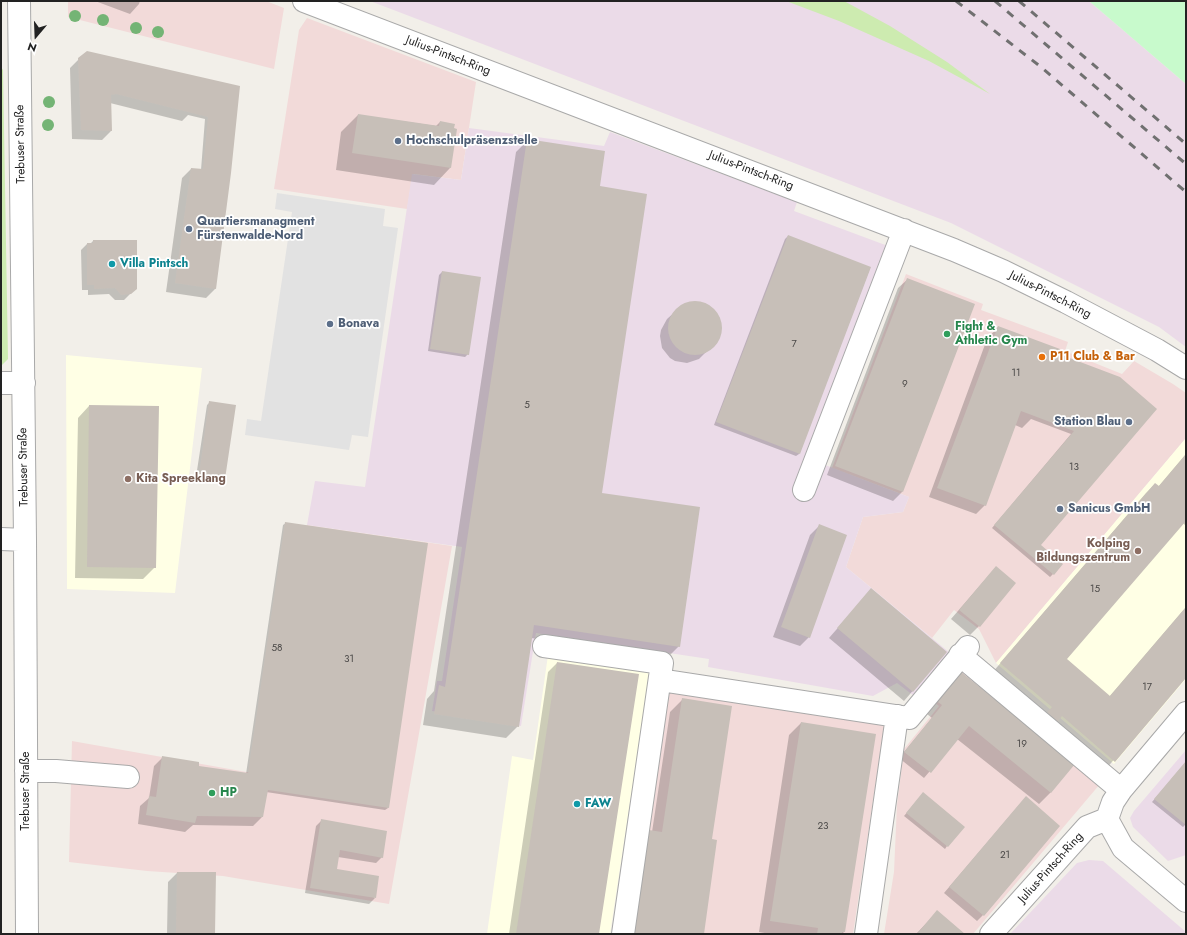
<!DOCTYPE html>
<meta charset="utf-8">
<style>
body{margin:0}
#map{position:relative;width:1187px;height:935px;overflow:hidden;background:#f2efe9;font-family:Jost,sans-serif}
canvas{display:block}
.frame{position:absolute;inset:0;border:2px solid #222;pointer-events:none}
.north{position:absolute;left:16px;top:16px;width:40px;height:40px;-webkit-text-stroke:3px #fff;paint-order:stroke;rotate:199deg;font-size:11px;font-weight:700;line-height:16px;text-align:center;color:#222}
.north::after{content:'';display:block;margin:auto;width:14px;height:18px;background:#222;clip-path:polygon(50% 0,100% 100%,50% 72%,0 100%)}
</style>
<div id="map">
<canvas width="1187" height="935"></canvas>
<div class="frame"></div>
<div class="north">N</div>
</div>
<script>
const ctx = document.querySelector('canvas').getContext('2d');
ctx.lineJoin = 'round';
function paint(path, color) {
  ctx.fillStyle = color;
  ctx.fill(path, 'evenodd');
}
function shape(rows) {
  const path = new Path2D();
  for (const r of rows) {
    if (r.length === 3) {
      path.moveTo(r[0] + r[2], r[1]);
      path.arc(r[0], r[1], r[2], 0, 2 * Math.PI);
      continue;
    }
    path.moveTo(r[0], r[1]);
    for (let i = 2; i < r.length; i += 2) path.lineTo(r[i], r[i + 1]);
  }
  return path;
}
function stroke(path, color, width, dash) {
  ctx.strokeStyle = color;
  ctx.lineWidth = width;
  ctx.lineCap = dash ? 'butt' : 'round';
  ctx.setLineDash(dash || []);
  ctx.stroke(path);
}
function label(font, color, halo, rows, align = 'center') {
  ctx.font = font + ' Jost,sans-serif';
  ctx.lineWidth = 3.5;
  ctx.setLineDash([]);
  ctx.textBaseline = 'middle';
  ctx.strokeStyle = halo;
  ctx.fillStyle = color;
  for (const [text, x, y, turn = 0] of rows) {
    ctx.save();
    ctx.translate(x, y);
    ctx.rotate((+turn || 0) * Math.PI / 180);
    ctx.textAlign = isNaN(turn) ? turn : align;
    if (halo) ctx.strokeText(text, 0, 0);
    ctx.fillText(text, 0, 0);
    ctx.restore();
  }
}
paint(shape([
 [68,1,266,1,284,8,274,69,68,17],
 [307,18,476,82,461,180,413,174,407,209,274,189,299,30],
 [906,274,983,304,981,310,1068,342,1065,351,1122,374,1134,361,1173,384,1186,393,1186,438,996,663,979,629,954,610,932,638,846,567,863,517,903,512,909,497,832,468],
 [307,525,452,546,389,904,223,876,147,871,69,862,72,741,269,776],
 [961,671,1100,784,973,934,884,934,894,872,897,805,904,749,939,706,935,703],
 [670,689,885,721,853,934,633,934]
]), '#f2dad9');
paint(shape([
 [370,1,1089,1,1186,84,1186,347,1159,327,951,223],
 [469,128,604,146,610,132,797,202,794,211,888,246,807,458,909,497,903,512,863,517,846,567,950,653,914,696,897,683,873,696,708,667,709,659,536,633,521,726,432,711,437,681,442,681,462,547,307,525,315,481,365,487,412,174,461,180],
 [1186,750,1186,855,1168,861,1133,827,1130,818,1134,811],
 [1089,860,1103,861,1186,932,1186,934,1010,934,1077,863]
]), '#ebdbe8');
paint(shape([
 [66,355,202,368,175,593,67,589],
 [1186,438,1186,679,1114,764,996,663],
 [548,655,650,671,610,934,487,934,512,756,533,760]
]), '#ffffe5');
paint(shape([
 [786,1,844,1,890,26,947,62,990,94,929,61,839,21],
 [1,67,3,70,8,359,1,366]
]), '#cdebb0');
paint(shape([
 [1089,1,1186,1,1186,84]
]), '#c8facc');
paint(shape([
 [277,193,385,209,383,226,398,228,368,437,352,435,349,450,245,435,247,419,261,421,292,212,275,209]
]), '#e2e2e2');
paint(shape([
 [95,1,140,1,139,4,130,14],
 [79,59,238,87,215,289,206,298,166,292,182,178,191,169,201,170,205,119,188,115,182,121,110,103,111,131,102,140,72,139,70,68],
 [358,115,436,126,440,122,450,168,434,185,336,170,341,132],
 [528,140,599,187,601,494,679,646,667,658,531,638,518,726,506,738,423,725,427,699,434,691,516,152],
 [788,236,870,268,799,454,796,456,714,425,785,239],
 [93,241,136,288,124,300,115,300,109,294,88,295,88,290,82,290,81,250,87,244,90,244],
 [442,272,468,354,465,357,428,351,439,275],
 [908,279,902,492,893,501,827,475,898,288],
 [694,302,706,304,711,308,719,317,720,323,720,336,717,341,699,359,687,363,675,361,670,358,662,348,660,336,661,330,667,319,677,310,688,303],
 [998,327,1056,358,1120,378,1039,545,1053,574,1050,577,992,528,1071,434,1031,419,1022,428,1015,425,985,505,976,514,929,497,987,339],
 [210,402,224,478,222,481,196,477,207,405],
 [89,406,155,567,143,579,75,578,78,418],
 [1186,454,1186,526,1183,523,1066,659,1109,697,1186,607,1186,676,1105,770,992,673,1146,493,1155,484,1158,487],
 [286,523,388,808,385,810,266,792,262,817,253,826,193,825,185,832,138,824,140,806,149,798,154,766,163,757,198,767,246,774,283,525],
 [819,526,809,637,800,646,773,637,810,535],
 [996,567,979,626,970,635,951,619],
 [871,590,946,652,904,701,829,638],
 [557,663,598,934,509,934,548,672],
 [961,674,1051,792,1039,804,957,739,924,778,899,758,932,718,927,714,949,686],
 [682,700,711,840,703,934,652,832,670,712],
 [801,723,844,932,842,934,770,934,759,932,789,735],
 [1186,762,1186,824,1183,827,1152,802],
 [921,796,947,846,945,849,904,816],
 [1020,804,983,915,977,921,944,893],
 [322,820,382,857,376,863,338,857,336,870,375,898,369,904,305,893,316,826],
 [177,873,214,934,167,934,168,882],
 [937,912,964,934,916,934]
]), '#0003');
paint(shape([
 [87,51,240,86,231,173,216,289,175,283,191,168,203,169,208,117,116,94,111,95,112,131,81,130,78,58],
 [358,114,439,126,440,121,455,124,454,128,457,129,451,168,352,153],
 [527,139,605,151,600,186,647,194,602,493,700,507,680,647,534,625,519,727,434,714,439,685,445,687],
 [788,235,871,267,800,454,716,422],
 [93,240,137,240,137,289,131,294,121,295,115,288,94,289,94,285,87,285,87,243,93,243],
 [442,271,481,277,469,355,430,349],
 [907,278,975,304,903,492,835,466],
 [695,328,27],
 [998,326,1060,349,1059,354,1120,377,1157,409,1041,545,1063,564,1054,575,994,525,1074,431,1021,411,986,506,937,488],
 [209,401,236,405,225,479,199,475],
 [89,405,159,406,156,568,87,567],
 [1186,454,1186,521,1067,659,1110,696,1186,607,1186,678,1115,762,1062,716,1055,725,1044,716,1052,707,1000,663,1155,483,1159,486],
 [285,522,428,543,389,808,268,790,263,817,197,816,195,823,146,815,149,796,156,797,162,756,199,762,199,766,248,773],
 [819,524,847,535,810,638,781,627],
 [996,566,1016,583,980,627,959,610],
 [871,588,947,652,913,692,837,628],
 [557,662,639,674,599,934,516,934],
 [961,672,1075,764,1051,793,969,726,931,773,904,752,942,705,938,702],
 [682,698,732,706,712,839,717,840,704,934,634,934,649,830,662,832],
 [801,722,876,734,845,932,842,932,842,934,817,934,818,928,770,921],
 [1186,761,1186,825,1154,799],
 [923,792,965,827,948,847,906,813],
 [1026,796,1060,826,984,916,949,887],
 [321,819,387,831,383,858,340,850,337,869,379,876,376,898,310,888],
 [177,872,216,872,215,934,176,934],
 [937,910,965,934,917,934]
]), '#c7bfb8');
const minor = shape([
 [19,1,25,540,27,934],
 [304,1,954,250,1003,271,1066,302,1157,350,1186,368],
 [1,383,24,383],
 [804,490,904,230],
 [1,539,25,540],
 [544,646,662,663,623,934],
 [960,655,1121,790],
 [660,680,909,718,968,647],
 [26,771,56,771,128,777],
 [1107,819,1123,848,1186,901],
 [866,934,897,716],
 [991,934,1087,827,1107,819,1113,802,1121,790,1186,713]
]);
stroke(minor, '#a9a9a9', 24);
stroke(minor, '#fff', 22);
stroke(shape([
 [956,1,1041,67,1186,192],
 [995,1,1186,164],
 [1019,1,1186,144]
]), '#707070', 3, [8, 8]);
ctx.fillStyle = '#74b475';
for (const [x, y] of [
 [75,16],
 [103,20],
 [136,28],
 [158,32],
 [49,102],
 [48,125]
]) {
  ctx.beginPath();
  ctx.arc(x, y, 6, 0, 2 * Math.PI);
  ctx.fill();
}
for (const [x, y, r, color] of [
 [398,141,4,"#5c6f8a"],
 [189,229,4,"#5c6f8a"],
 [112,264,4,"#0f9aa8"],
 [330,324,4,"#5c6f8a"],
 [947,334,4,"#2e9e5b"],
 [1042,357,4,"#e8710a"],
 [1129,422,4,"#5c6f8a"],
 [128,479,4,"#8d6e63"],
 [1060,509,4,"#5c6f8a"],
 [1138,551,4,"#8d6e63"],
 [212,793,4,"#2e9e5b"],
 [577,804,4,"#0f9aa8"]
]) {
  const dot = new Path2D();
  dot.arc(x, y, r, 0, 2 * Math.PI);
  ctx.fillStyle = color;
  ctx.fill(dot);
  stroke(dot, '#fff', 1.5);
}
label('10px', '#4b4948', null, [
 ["7",794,345],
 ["11",1016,374],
 ["9",905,385],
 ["5",527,406],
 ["13",1074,468],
 ["15",1095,590],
 ["58",277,649],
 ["31",349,660],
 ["17",1147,688],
 ["19",1022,745],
 ["23",823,827],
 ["21",1005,856]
]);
label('12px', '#222', '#fff', [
 ["Julius-Pintsch-Ring",448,56,21],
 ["Trebuser Straße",21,144,-91],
 ["Julius-Pintsch-Ring",751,171,21],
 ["Julius-Pintsch-Ring",1050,295,27],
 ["Trebuser Straße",24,467,-91],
 ["Trebuser Straße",26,791,-90],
 ["Julius-Pintsch-Ring",1051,868,-48]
]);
label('bold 12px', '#4e5e75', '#fff', [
 ["Hochschulpräsenzstelle",406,141],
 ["Quartiersmanagment",197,222],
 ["Fürstenwalde-Nord",197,236],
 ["Bonava",338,324],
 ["Station Blau",1121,422,"right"],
 ["Sanicus GmbH",1068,509]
], 'left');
label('bold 12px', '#0d838f', '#fff', [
 ["Villa Pintsch",120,264],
 ["FAW",585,804]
], 'left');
label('bold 12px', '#27864d', '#fff', [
 ["Fight &",955,327],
 ["Athletic Gym",955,341],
 ["HP",220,793]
], 'left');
label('bold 12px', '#c56008', '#fff', [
 ["P11 Club & Bar",1050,357]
], 'left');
label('bold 12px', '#785e54', '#fff', [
 ["Kita Spreeklang",136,479],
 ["Kolping",1130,544,"right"],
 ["Bildungszentrum",1130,558,"right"]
], 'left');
</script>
